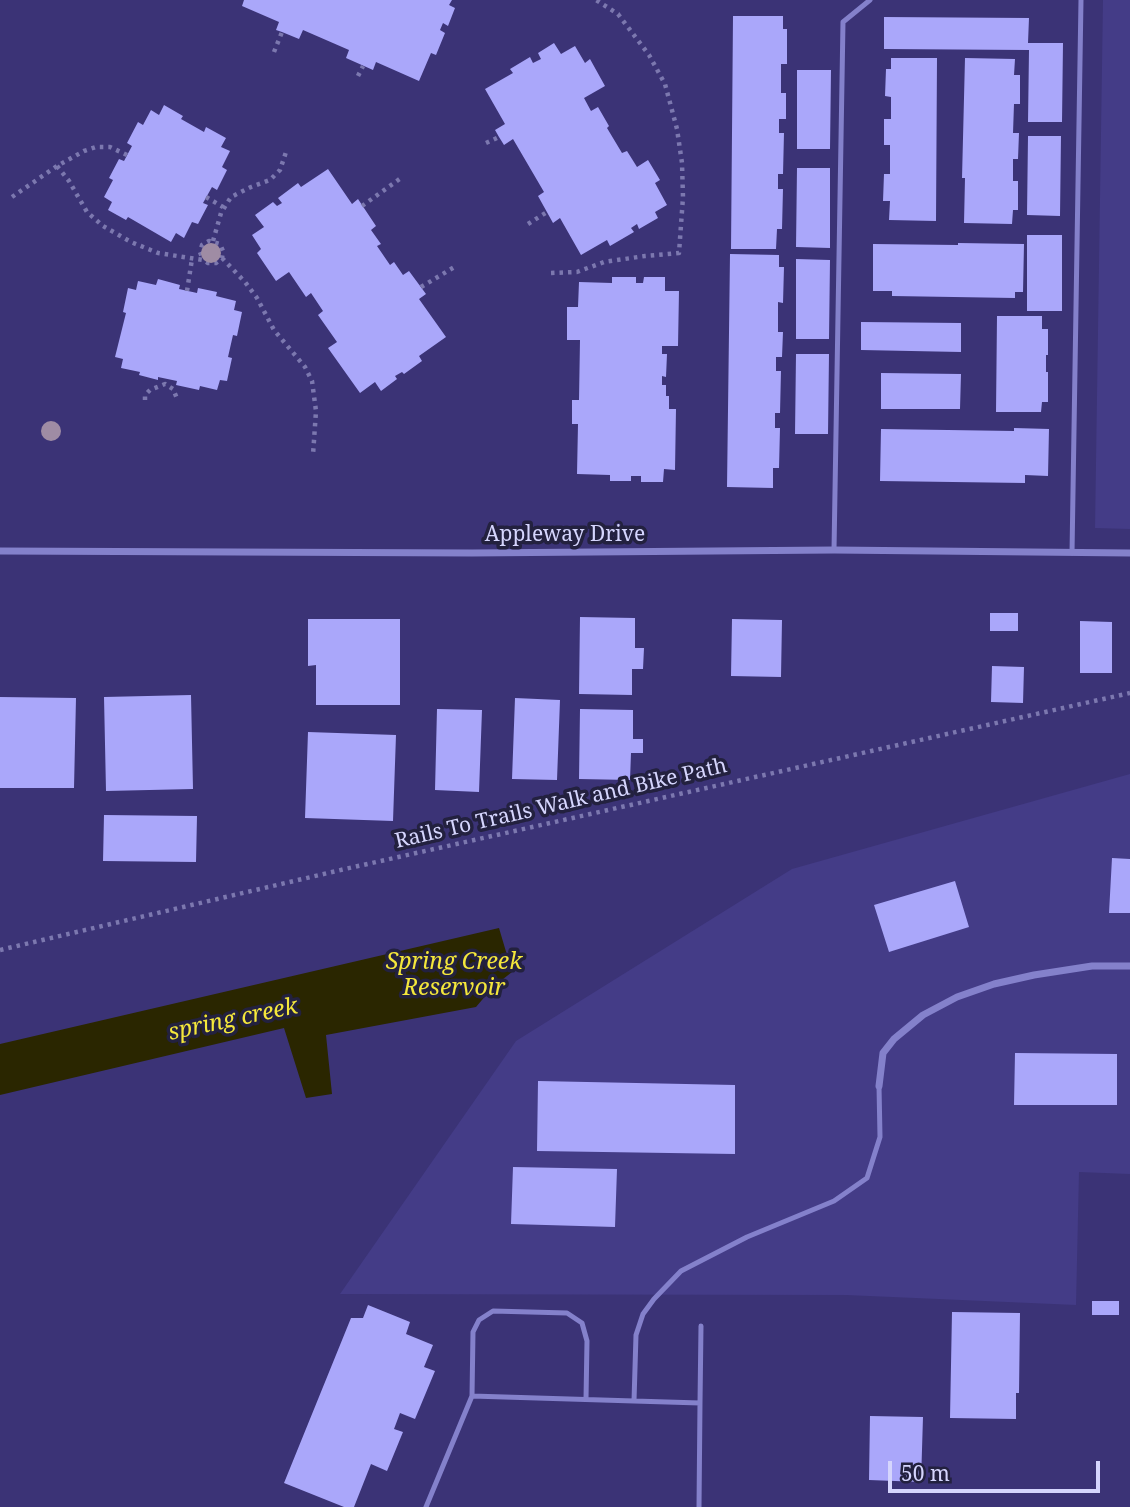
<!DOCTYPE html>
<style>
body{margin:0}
#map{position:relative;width:1130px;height:1507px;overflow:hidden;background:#3b3376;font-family:"Noto Serif",serif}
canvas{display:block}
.scale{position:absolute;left:888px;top:1461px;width:212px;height:32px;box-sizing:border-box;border:4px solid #d5d5fd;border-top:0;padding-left:9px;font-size:21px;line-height:24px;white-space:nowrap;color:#d5d5fd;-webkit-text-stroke:5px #23213f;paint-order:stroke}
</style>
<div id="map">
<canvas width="1130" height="1507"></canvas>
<div class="scale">50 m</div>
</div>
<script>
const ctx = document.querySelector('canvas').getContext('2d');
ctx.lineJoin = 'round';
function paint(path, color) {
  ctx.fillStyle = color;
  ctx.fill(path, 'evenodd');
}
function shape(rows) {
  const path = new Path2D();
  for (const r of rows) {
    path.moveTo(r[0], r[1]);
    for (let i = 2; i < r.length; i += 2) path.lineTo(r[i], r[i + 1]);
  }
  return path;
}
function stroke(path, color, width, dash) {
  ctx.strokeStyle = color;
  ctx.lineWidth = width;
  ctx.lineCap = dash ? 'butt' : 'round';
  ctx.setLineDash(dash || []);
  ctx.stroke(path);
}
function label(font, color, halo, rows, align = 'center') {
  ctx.font = font + ' "Noto Serif",serif';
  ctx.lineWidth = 7;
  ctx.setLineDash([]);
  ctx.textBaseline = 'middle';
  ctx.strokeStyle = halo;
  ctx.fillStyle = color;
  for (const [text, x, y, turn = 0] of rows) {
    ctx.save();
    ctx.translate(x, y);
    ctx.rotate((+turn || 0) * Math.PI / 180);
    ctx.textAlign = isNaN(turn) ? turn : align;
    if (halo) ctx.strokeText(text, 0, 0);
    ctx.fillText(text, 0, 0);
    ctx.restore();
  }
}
paint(shape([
 [1103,0,1130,0,1130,529,1095,528],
 [1130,774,1130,1174,1079,1172,1076,1305,846,1295,340,1294,516,1041,792,869]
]), '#443c87');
paint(shape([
 [499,928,512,972,493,987,476,1007,326,1035,332,1094,306,1098,284,1028,0,1095,0,1044]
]), '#2a2600');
paint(shape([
 [244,0,452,0,449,5,455,8,448,26,443,23,440,30,445,33,436,55,431,53,419,81,376,62,373,70,346,58,349,50,303,30,299,39,282,32,276,30,279,22,242,6],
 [733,16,783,16,783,29,787,29,787,64,781,64,781,93,786,93,786,119,779,119,779,133,784,133,783,174,778,174,778,189,783,189,782,229,777,229,776,249,731,249],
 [884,17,1029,18,1028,43,1063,43,1062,122,1028,122,1029,50,884,49],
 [554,43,561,54,575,46,585,63,590,59,605,86,584,98,591,111,598,107,609,126,607,128,622,153,627,151,637,167,648,160,660,180,655,183,667,205,655,212,658,218,639,229,637,224,631,228,634,232,610,246,607,240,581,255,560,218,553,223,538,196,544,192,513,139,504,145,499,137,495,130,505,124,485,89,513,73,510,69,530,57,533,63,541,59,538,53],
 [891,58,937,58,936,221,889,220,890,201,883,201,884,174,890,174,890,145,884,145,884,119,891,119,891,97,885,96,886,69,891,69],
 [965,58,1015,59,1014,75,1020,75,1020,104,1014,104,1013,133,1019,133,1018,159,1013,159,1013,181,1018,181,1018,210,1013,210,1012,224,964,223,965,178,962,178],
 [797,70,831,70,830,149,797,149],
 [164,105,183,116,181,119,204,132,206,127,226,138,221,147,230,151,222,167,227,170,217,190,212,187,203,203,208,205,198,224,192,222,184,238,176,233,171,242,128,217,126,220,108,210,112,202,104,197,113,180,109,178,119,159,124,161,132,146,127,143,138,122,143,125,151,110,159,115],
 [1028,136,1061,136,1060,216,1027,215],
 [797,168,830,168,830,248,796,247],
 [328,169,352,204,358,199,376,226,371,230,381,244,377,246,390,265,394,262,403,275,409,271,426,294,419,299,446,337,419,356,422,361,404,374,402,372,395,376,397,379,381,391,375,382,360,393,328,348,337,342,318,315,323,311,311,293,306,297,289,272,276,281,257,253,261,249,252,235,264,227,255,215,273,202,277,206,282,203,278,198,298,183,301,187],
 [1027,235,1062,235,1062,311,1027,311],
 [958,243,1024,244,1023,292,1015,292,1015,298,892,296,892,291,873,291,873,244,958,245],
 [730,254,779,255,779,267,784,267,783,303,778,302,778,332,783,332,782,357,776,357,776,371,781,371,780,413,775,413,775,428,780,428,779,468,773,468,773,488,727,487],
 [796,259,830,260,829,339,796,339],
 [612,277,636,277,636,283,643,283,644,277,665,277,665,291,679,291,678,346,662,346,662,354,667,354,666,377,662,376,662,385,666,385,666,396,669,396,669,409,676,409,675,470,664,469,663,482,641,482,641,476,631,476,631,481,610,481,610,475,577,474,578,424,572,424,572,400,579,400,580,340,567,340,567,307,578,307,579,282,612,283],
 [158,279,180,285,179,289,197,293,198,288,217,292,216,296,236,301,234,310,242,312,237,336,233,335,228,357,232,358,227,381,220,380,217,390,200,386,199,390,176,385,177,381,158,377,158,380,139,375,140,372,121,368,123,359,115,357,126,313,123,312,128,288,136,290,138,281,156,285],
 [997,316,1042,316,1042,329,1048,329,1048,355,1046,355,1046,372,1048,372,1048,402,1042,402,1041,412,996,412],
 [861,322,961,323,961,352,861,350],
 [796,354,829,354,828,434,795,434],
 [881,373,961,374,960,409,881,409],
 [1014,428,1049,429,1048,476,1025,475,1025,483,880,481,881,429,1014,431],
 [990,613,1018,613,1018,631,990,631],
 [580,617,635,618,635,648,644,648,643,669,632,669,632,695,579,694],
 [308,619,400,619,400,705,316,705,316,665,308,666],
 [732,619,782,620,781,677,731,676],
 [1080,621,1112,622,1112,673,1080,673],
 [992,666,1024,667,1023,703,991,702],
 [191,695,193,789,106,791,104,697],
 [0,697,76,698,74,788,0,788],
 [515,698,560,700,557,780,512,779],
 [437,709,482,710,479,792,435,790],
 [580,709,633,710,633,739,643,739,643,753,631,753,630,780,579,779],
 [308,732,396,735,393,821,305,818],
 [104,815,197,816,196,862,103,861],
 [1112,858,1130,859,1130,913,1109,913],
 [955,881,969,927,889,952,874,905],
 [1015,1053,1117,1054,1117,1105,1014,1105],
 [538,1081,735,1085,735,1154,537,1151],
 [513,1167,617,1169,615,1227,511,1224],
 [1092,1301,1119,1301,1119,1315,1092,1315],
 [368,1305,410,1322,406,1334,433,1345,424,1367,435,1371,415,1419,400,1413,394,1429,403,1432,387,1471,371,1464,354,1507,344,1507,284,1483,351,1318,363,1318],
 [952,1312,1020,1313,1019,1393,1016,1393,1016,1419,950,1418],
 [870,1416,923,1417,921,1482,869,1480]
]), '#aaa7fa');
stroke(shape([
 [274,52,282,32],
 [358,76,363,66],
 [486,143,499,137],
 [57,166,69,181,87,212,103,226,131,242,158,253,203,260,208,263,216,263,222,258,223,251,220,244,209,241,202,245,200,252,203,260],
 [12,197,57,166,84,151,96,147,110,147,127,155],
 [206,197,223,207],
 [362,206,401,178],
 [528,224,547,212],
 [213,241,221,213,231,197,251,187,270,180,280,170,287,149],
 [222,258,245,282,257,298,274,330,305,367,312,381,316,411,313,455],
 [551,273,577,272,604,262,645,256,679,253,683,197,682,163,677,129,665,84,649,55,618,14,596,0],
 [421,287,456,266],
 [187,291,192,259],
 [145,400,145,395,150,390,165,384,173,389,178,401],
 [0,950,345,869,1130,693]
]), '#7c78af', 4.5, [3.5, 5]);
stroke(shape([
 [834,550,843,22,870,0],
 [1072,553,1081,0],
 [701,1326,700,1403,634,1401,636,1335,643,1314,654,1299,681,1271,747,1237,834,1201,867,1178,880,1137,879,1086],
 [472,1396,473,1332,479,1320,493,1311,567,1313,582,1323,587,1341,586,1399],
 [426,1507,472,1396,634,1401],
 [699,1507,700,1403]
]), '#8481cb', 5);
stroke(shape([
 [0,551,472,553,834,550,1130,553],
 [879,1086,883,1053,894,1039,923,1015,957,997,994,984,1034,975,1092,966,1130,966]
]), '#8481cb', 7);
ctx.fillStyle = '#9f8ca4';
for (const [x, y] of [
 [211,253],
 [51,431]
]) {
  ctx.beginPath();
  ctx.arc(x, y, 10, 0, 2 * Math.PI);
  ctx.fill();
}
label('21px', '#d5d5fd', '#23213f', [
 ["Appleway Drive",565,535],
 ["Rails To Trails Walk and Bike Path",561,804,-13]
]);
label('italic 23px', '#f4e73b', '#23213f', [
 ["Spring Creek",454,962],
 ["Reservoir",454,988],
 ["spring creek",233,1020,-12]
]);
</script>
